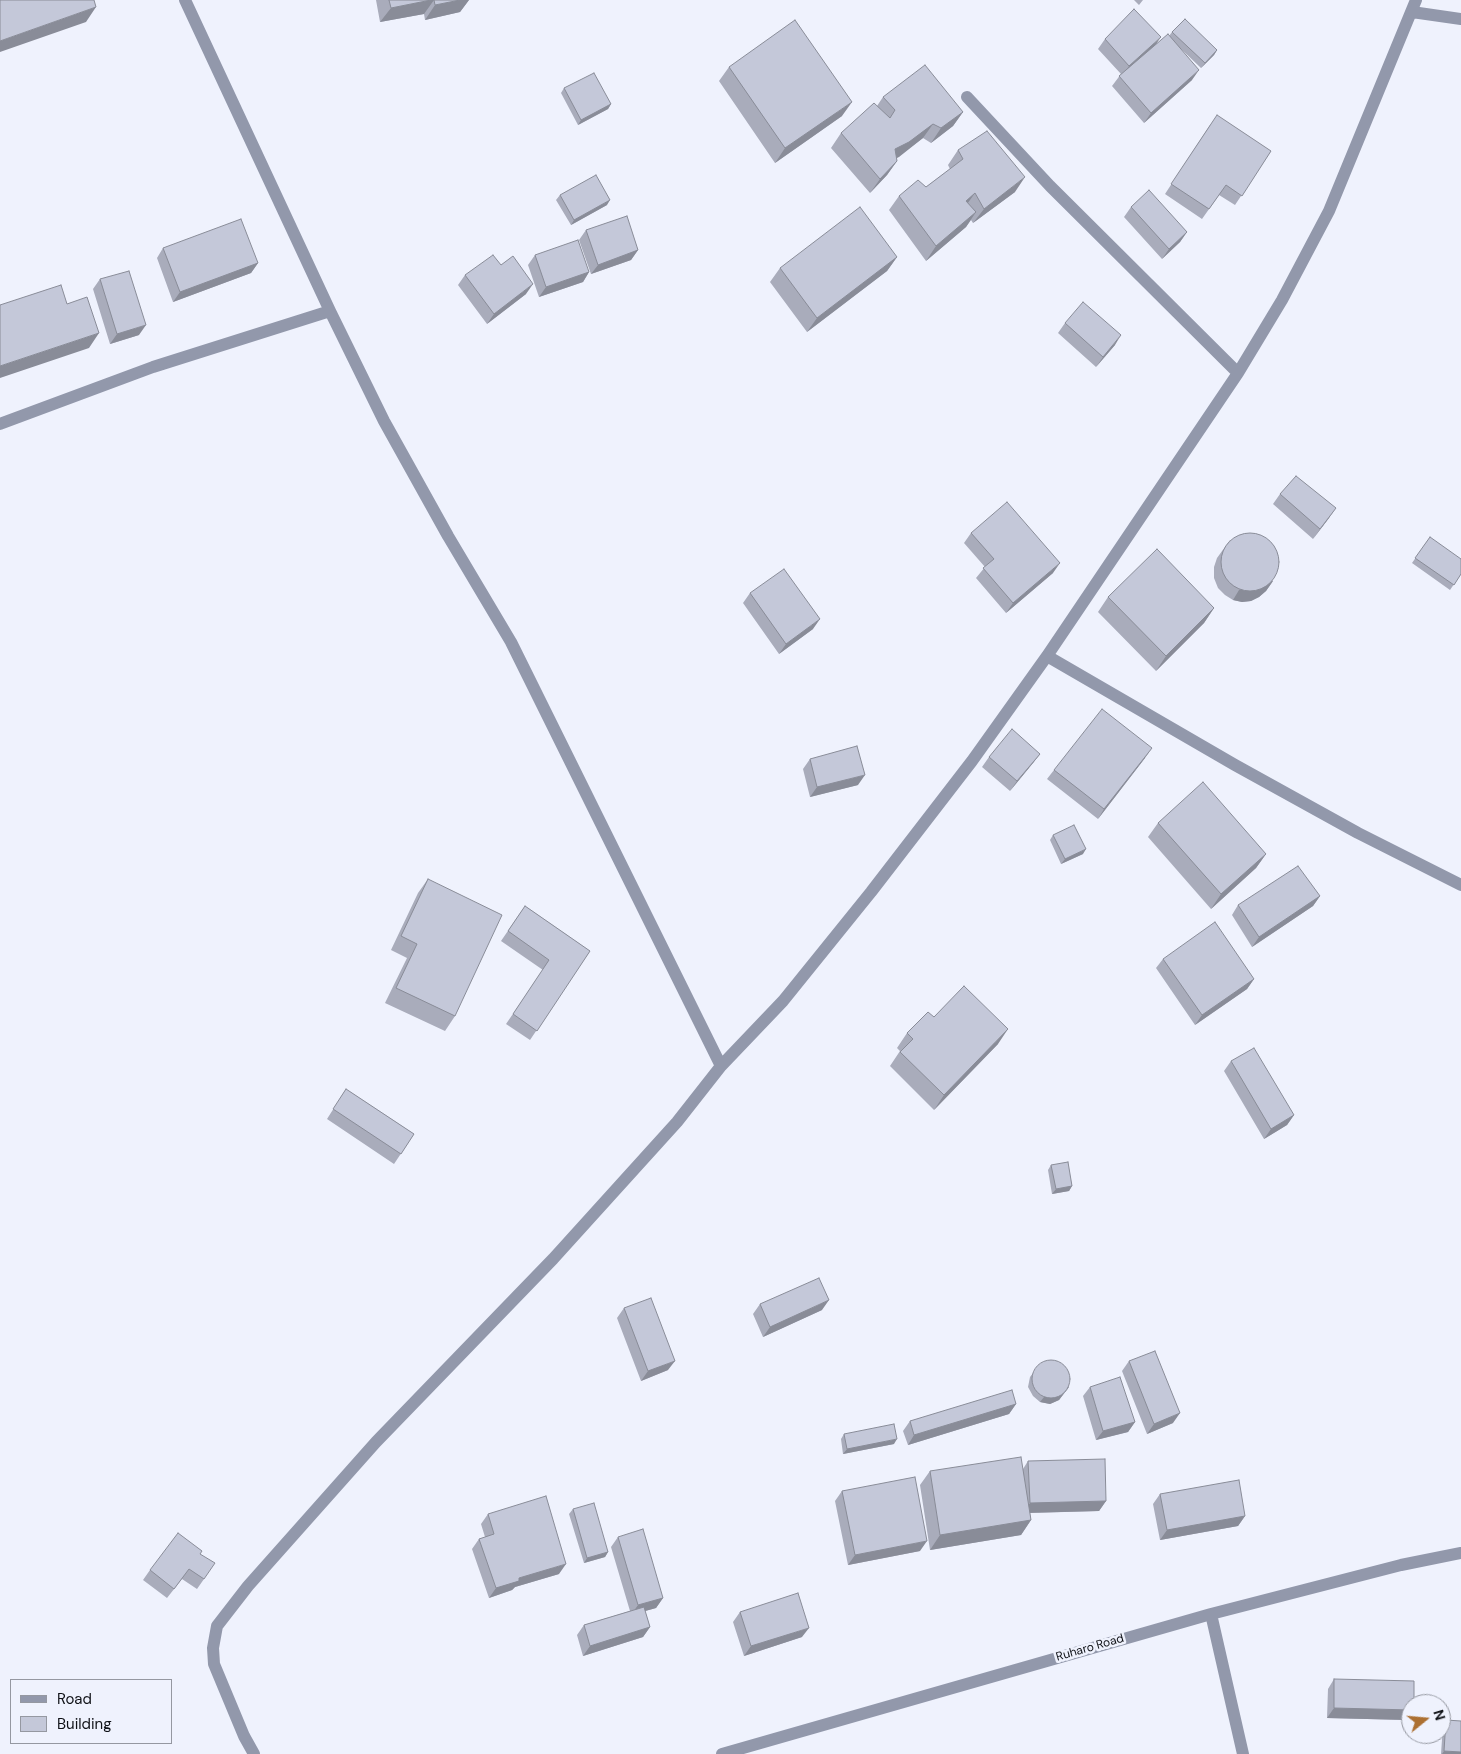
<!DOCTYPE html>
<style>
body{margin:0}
#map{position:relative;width:1461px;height:1754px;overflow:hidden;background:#eff2fd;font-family:"DM Sans",sans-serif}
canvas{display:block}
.legend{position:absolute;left:10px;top:1679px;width:162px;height:65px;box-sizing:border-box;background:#eff2fd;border:1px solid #9598a1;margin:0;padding:6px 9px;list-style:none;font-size:15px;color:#0f1116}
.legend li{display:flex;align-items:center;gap:10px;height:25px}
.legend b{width:25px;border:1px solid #9598a1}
.north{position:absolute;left:1401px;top:1694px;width:50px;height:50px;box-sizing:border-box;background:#eff2fd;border:1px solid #9598a1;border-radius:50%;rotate:73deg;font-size:14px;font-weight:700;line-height:20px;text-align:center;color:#0f1116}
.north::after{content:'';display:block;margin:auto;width:18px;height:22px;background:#ac7032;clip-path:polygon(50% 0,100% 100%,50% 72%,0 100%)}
</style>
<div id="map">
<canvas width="1461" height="1754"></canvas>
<ul class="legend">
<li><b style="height:6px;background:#9298ab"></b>Road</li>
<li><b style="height:14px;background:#c4c8d9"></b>Building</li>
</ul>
<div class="north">N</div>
</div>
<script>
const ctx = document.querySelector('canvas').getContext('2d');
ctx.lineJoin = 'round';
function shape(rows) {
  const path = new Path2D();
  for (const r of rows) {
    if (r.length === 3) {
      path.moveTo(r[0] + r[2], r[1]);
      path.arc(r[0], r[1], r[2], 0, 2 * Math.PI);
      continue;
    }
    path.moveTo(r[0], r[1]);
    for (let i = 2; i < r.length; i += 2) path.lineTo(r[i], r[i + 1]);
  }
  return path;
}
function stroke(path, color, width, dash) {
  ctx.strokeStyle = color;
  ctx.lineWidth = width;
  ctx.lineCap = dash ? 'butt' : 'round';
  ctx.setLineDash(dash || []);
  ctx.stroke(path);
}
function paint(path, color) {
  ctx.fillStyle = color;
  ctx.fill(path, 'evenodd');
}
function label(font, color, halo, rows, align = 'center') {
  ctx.font = font + ' "DM Sans",sans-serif';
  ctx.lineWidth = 5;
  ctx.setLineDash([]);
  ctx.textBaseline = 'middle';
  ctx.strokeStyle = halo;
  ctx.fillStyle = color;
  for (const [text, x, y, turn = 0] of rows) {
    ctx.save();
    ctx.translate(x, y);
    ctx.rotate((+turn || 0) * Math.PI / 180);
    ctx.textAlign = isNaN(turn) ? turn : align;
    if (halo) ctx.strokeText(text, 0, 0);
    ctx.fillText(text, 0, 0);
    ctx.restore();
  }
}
stroke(shape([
 [185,0,330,311,384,421,448,536,511,642,721,1066,677,1122,553,1259,376,1442,248,1586,217,1626,213,1648,214,1664,244,1736,254,1754],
 [1412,12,1461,19],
 [967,97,1050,186,1238,373],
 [0,424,153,367,330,311],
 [1047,656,1235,765,1358,833,1461,885],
 [721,1066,783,1001,871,892,972,761,1047,656,1238,373,1282,300,1329,211,1416,0],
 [1211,1614,1243,1754],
 [722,1754,1211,1614,1401,1565,1461,1553]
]), '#9298ab', 12);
paint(shape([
 [376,0,469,0,460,12,425,20,424,14,380,22],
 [1134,0,1143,0,1139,5],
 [1172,32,1217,50,1214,55,1201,68,1180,48,1192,80,1144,123,1112,86,1121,74,1098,49,1105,39,1157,43,1169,36],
 [729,67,842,116,775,163,719,81],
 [564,88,611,104,608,109,578,125,561,93],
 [883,97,963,112,953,126,931,143,923,138,896,158,897,161,887,175,870,193,831,148,841,133,877,106],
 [1210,125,1271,151,1235,205,1219,195,1202,219,1165,194],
 [958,150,1015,192,973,223,971,220,966,227,926,261,889,210,899,196,926,187,950,169,948,165],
 [560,195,607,205,571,225,556,200],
 [1131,207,1187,232,1180,242,1162,259,1124,217],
 [586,230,638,250,631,260,591,274,579,240],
 [163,248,258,263,251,273,173,302,157,258],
 [535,255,589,272,583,282,539,297,528,265],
 [897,257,887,271,807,332,770,282,780,268],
 [465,275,526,294,487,324,458,285],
 [100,279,139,335,110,344,93,289],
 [1065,323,1115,345,1096,367,1058,333],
 [1280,494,1329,518,1313,539,1273,504],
 [971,533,1053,573,1006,613,976,578,985,567,964,543],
 [1430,537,1461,574,1450,590,1412,563],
 [1230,540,1273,581,1266,591,1259,597,1251,601,1242,602,1233,600,1225,595,1218,588,1214,578,1214,567,1217,558],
 [750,593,813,629,779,654,743,603],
 [1108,597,1214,608,1204,623,1156,671,1098,612],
 [1040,754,1033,763,1010,791,982,767,989,757],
 [1145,758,1098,819,1047,779,1054,770],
 [810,759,858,785,810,797,803,769],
 [1158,823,1266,854,1256,868,1211,909,1148,837],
 [1053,835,1083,854,1061,864,1050,840],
 [428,879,455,1016,445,1031,385,1003,407,958,391,950,418,893],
 [1320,896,1313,906,1252,947,1232,915,1238,905],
 [525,906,590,951,530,1040,506,1024,543,970,501,941],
 [1163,959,1254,979,1247,989,1195,1025,1156,968],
 [934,1017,998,1044,934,1110,890,1066,900,1051,897,1048,907,1033],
 [1231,1061,1294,1115,1287,1125,1264,1139,1224,1071],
 [346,1089,414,1134,394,1164,327,1119],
 [1051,1165,1072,1186,1069,1191,1052,1194,1048,1170],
 [760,1304,822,1310,763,1337,753,1314],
 [624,1308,668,1370,641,1381,617,1318],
 [1129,1361,1173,1423,1147,1434,1122,1371],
 [1040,1364,1069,1387,1059,1400,1050,1404,1040,1402,1033,1396,1028,1387,1030,1377],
 [1090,1387,1135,1422,1128,1432,1096,1440,1083,1396],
 [1016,1404,1009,1414,908,1445,903,1431,910,1421],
 [844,1434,894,1444,843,1454,841,1439],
 [1028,1461,1106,1501,1099,1511,1030,1513,1031,1520,1021,1535,930,1550,920,1485,930,1471,1023,1469],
 [842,1491,920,1551,848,1565,835,1501],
 [1160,1494,1245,1516,1238,1526,1160,1540,1153,1504],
 [573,1509,608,1552,605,1557,584,1563,569,1514],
 [488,1514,559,1574,515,1587,512,1590,489,1598,472,1549,479,1539,485,1537,481,1524],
 [618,1537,663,1598,656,1608,645,1611,650,1627,643,1637,583,1656,577,1635,584,1625,630,1611,611,1547],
 [200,1554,204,1579,197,1589,182,1579,167,1598,143,1580,150,1570],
 [740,1612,802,1637,744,1656,733,1622],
 [1334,1679,1411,1704,1411,1714,1407,1720,1327,1718,1328,1689],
 [1446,1720,1461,1754,1441,1754,1443,1725]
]), '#a9acbb');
paint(shape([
 [431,0,434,0,424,14,380,22,391,8],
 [460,0,469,0,460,12,425,20,435,5],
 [96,7,86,22,0,52,0,41],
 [1161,37,1154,47,1122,76,1129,66],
 [1217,50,1214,55,1201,68,1205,63],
 [1199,70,1192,80,1144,123,1151,113],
 [852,102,842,116,775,163,785,148],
 [611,104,608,109,578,125,581,120],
 [963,112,953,126,931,143,941,128],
 [933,124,923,138,899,157,885,164,895,149],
 [897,161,887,175,870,193,880,179],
 [1025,177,1015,192,973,223,984,209],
 [975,193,965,207,966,201],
 [610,200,607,205,571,225,574,220],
 [976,212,966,227,926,261,936,246],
 [1187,232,1180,242,1162,259,1169,249],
 [638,250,631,260,591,274,598,265],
 [897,257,887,271,807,332,817,318],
 [258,263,251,273,173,302,180,292],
 [589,272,583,282,539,297,546,287],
 [533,284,526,294,487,324,494,314],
 [146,325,139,335,110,344,117,334],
 [99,333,89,348,0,378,0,366],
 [1121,335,1115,345,1096,367,1103,357],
 [1336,508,1329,518,1313,539,1320,529],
 [1060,563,1053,573,1006,613,1013,603],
 [1273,581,1266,591,1259,597,1251,601,1242,602,1233,600,1239,590],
 [1214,608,1204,623,1156,671,1166,656],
 [820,619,813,629,779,654,786,644],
 [1152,748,1145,758,1098,819,1104,809],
 [1040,754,1033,763,1010,791,1017,781],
 [865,775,858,785,810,797,817,787],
 [1086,849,1083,854,1061,864,1065,859],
 [1266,854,1256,868,1211,909,1221,894],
 [1320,896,1313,906,1252,947,1259,937],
 [1254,979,1247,989,1195,1025,1202,1015],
 [1008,1029,998,1044,934,1110,944,1095],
 [1294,1115,1287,1125,1264,1139,1271,1129],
 [1072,1186,1069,1191,1052,1194,1056,1189],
 [829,1300,822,1310,763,1337,770,1327],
 [675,1361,668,1370,641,1381,648,1371],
 [1069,1387,1059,1400,1050,1404,1040,1402,1044,1397],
 [1016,1404,1009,1414,908,1445,914,1435],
 [1180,1413,1173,1423,1147,1434,1154,1424],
 [1135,1422,1128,1432,1096,1440,1103,1431],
 [897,1439,894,1444,843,1454,847,1449],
 [1106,1501,1099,1511,1023,1513,1030,1503],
 [1245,1516,1238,1526,1160,1540,1167,1530],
 [1031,1520,1021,1535,930,1550,940,1535],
 [927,1541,920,1551,848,1565,855,1555],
 [608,1552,605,1557,584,1563,587,1558],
 [566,1564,559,1574,515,1587,512,1590,489,1598,496,1588,519,1578],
 [663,1598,656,1608,631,1615,638,1605],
 [650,1627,643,1637,583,1656,590,1646],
 [809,1628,802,1637,744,1656,751,1646],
 [1334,1708,1411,1710,1411,1714,1407,1720,1327,1718],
 [1444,1751,1461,1752,1461,1754,1442,1754]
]), '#898c98');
const building = shape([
 [0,0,94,0,96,7,0,41,0,0],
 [389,0,431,0,391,8,389,0],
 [434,0,460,0,435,5,434,0],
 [1134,9,1161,37,1129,66,1105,39,1134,9],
 [1185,19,1217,50,1205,63,1172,32,1185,19],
 [795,20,852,102,785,148,729,67,795,20],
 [1168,34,1199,70,1151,113,1119,76,1168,34],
 [925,65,963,112,941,128,933,124,909,142,895,149,897,161,880,179,841,133,874,103,890,118,895,110,883,97,925,65],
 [594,73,611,104,581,120,564,88,594,73],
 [1217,115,1271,151,1242,196,1226,185,1209,209,1171,184,1217,115],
 [987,131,1025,177,984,209,975,193,966,201,976,212,936,246,899,196,918,180,926,187,963,159,958,150,987,131],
 [596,175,610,200,574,220,560,195,596,175],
 [1149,190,1187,232,1169,249,1131,207,1149,190],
 [860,207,897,257,817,318,780,268,860,207],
 [627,216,638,250,598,265,586,230,627,216],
 [241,219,258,263,180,292,163,248,241,219],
 [578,240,589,272,546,287,535,255,578,240],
 [493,255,501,265,513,256,533,284,494,314,465,275,493,255],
 [129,271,146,325,117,334,100,279,129,271],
 [61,285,67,304,87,297,99,333,0,366,0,305,61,285],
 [1083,302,1121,335,1103,357,1065,323,1083,302],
 [1296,476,1336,508,1320,529,1280,494,1296,476],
 [1007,502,1060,563,1013,603,983,568,994,559,971,533,1007,502],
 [1250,562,29],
 [1430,537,1461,559,1461,574,1454,585,1415,558,1430,537],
 [1157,549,1214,608,1166,656,1108,597,1157,549],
 [784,569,820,619,786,644,750,593,784,569],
 [1102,709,1152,748,1104,809,1054,770,1102,709],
 [1012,729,1040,754,1017,781,989,757,1012,729],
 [857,746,865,775,817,787,810,759,857,746],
 [1203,782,1266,854,1221,894,1158,823,1203,782],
 [1074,825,1086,849,1065,859,1053,835,1074,825],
 [1298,866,1320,896,1259,937,1238,905,1298,866],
 [428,879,502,915,455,1016,396,988,417,944,401,936,428,879],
 [525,906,590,951,537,1031,513,1014,549,960,508,931,525,906],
 [1215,922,1254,979,1202,1015,1163,959,1215,922],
 [964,986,1008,1029,944,1095,900,1052,913,1039,907,1033,928,1012,934,1017,964,986],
 [1254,1048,1294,1115,1271,1129,1231,1061,1254,1048],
 [346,1089,414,1134,401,1154,333,1109,346,1089],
 [1068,1162,1072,1186,1056,1189,1051,1165,1068,1162],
 [819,1278,829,1300,770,1327,760,1304,819,1278],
 [651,1298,675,1361,648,1371,624,1308,651,1298],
 [1155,1351,1180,1413,1154,1424,1129,1361,1155,1351],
 [1051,1379,19],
 [1120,1377,1135,1422,1103,1431,1090,1387,1120,1377],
 [1012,1390,1016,1404,914,1435,910,1421,1012,1390],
 [894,1424,897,1439,847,1449,844,1434,894,1424],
 [1021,1457,1031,1520,940,1535,930,1471,1021,1457],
 [1105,1459,1106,1501,1030,1503,1028,1461,1105,1459],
 [915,1477,927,1541,855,1555,842,1491,915,1477],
 [1239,1480,1245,1516,1167,1530,1160,1494,1239,1480],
 [546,1496,566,1564,519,1578,519,1581,496,1588,479,1539,494,1534,488,1514,546,1496],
 [594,1503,608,1552,587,1558,573,1509,594,1503],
 [643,1529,663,1598,638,1605,618,1537,643,1529],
 [178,1533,202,1551,200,1554,215,1563,204,1579,189,1569,174,1589,150,1570,178,1533],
 [798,1593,809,1628,751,1646,740,1612,798,1593],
 [644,1607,650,1627,590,1646,584,1625,644,1607],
 [1334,1679,1414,1681,1414,1704,1411,1704,1411,1710,1334,1708,1334,1679],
 [1446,1720,1461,1721,1461,1752,1444,1751,1446,1720]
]);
paint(building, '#c4c8d9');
stroke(building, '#898c98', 1);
label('12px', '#0f1116', '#eff2fd', [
 ["Ruharo Road",1090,1648,-16]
]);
</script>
